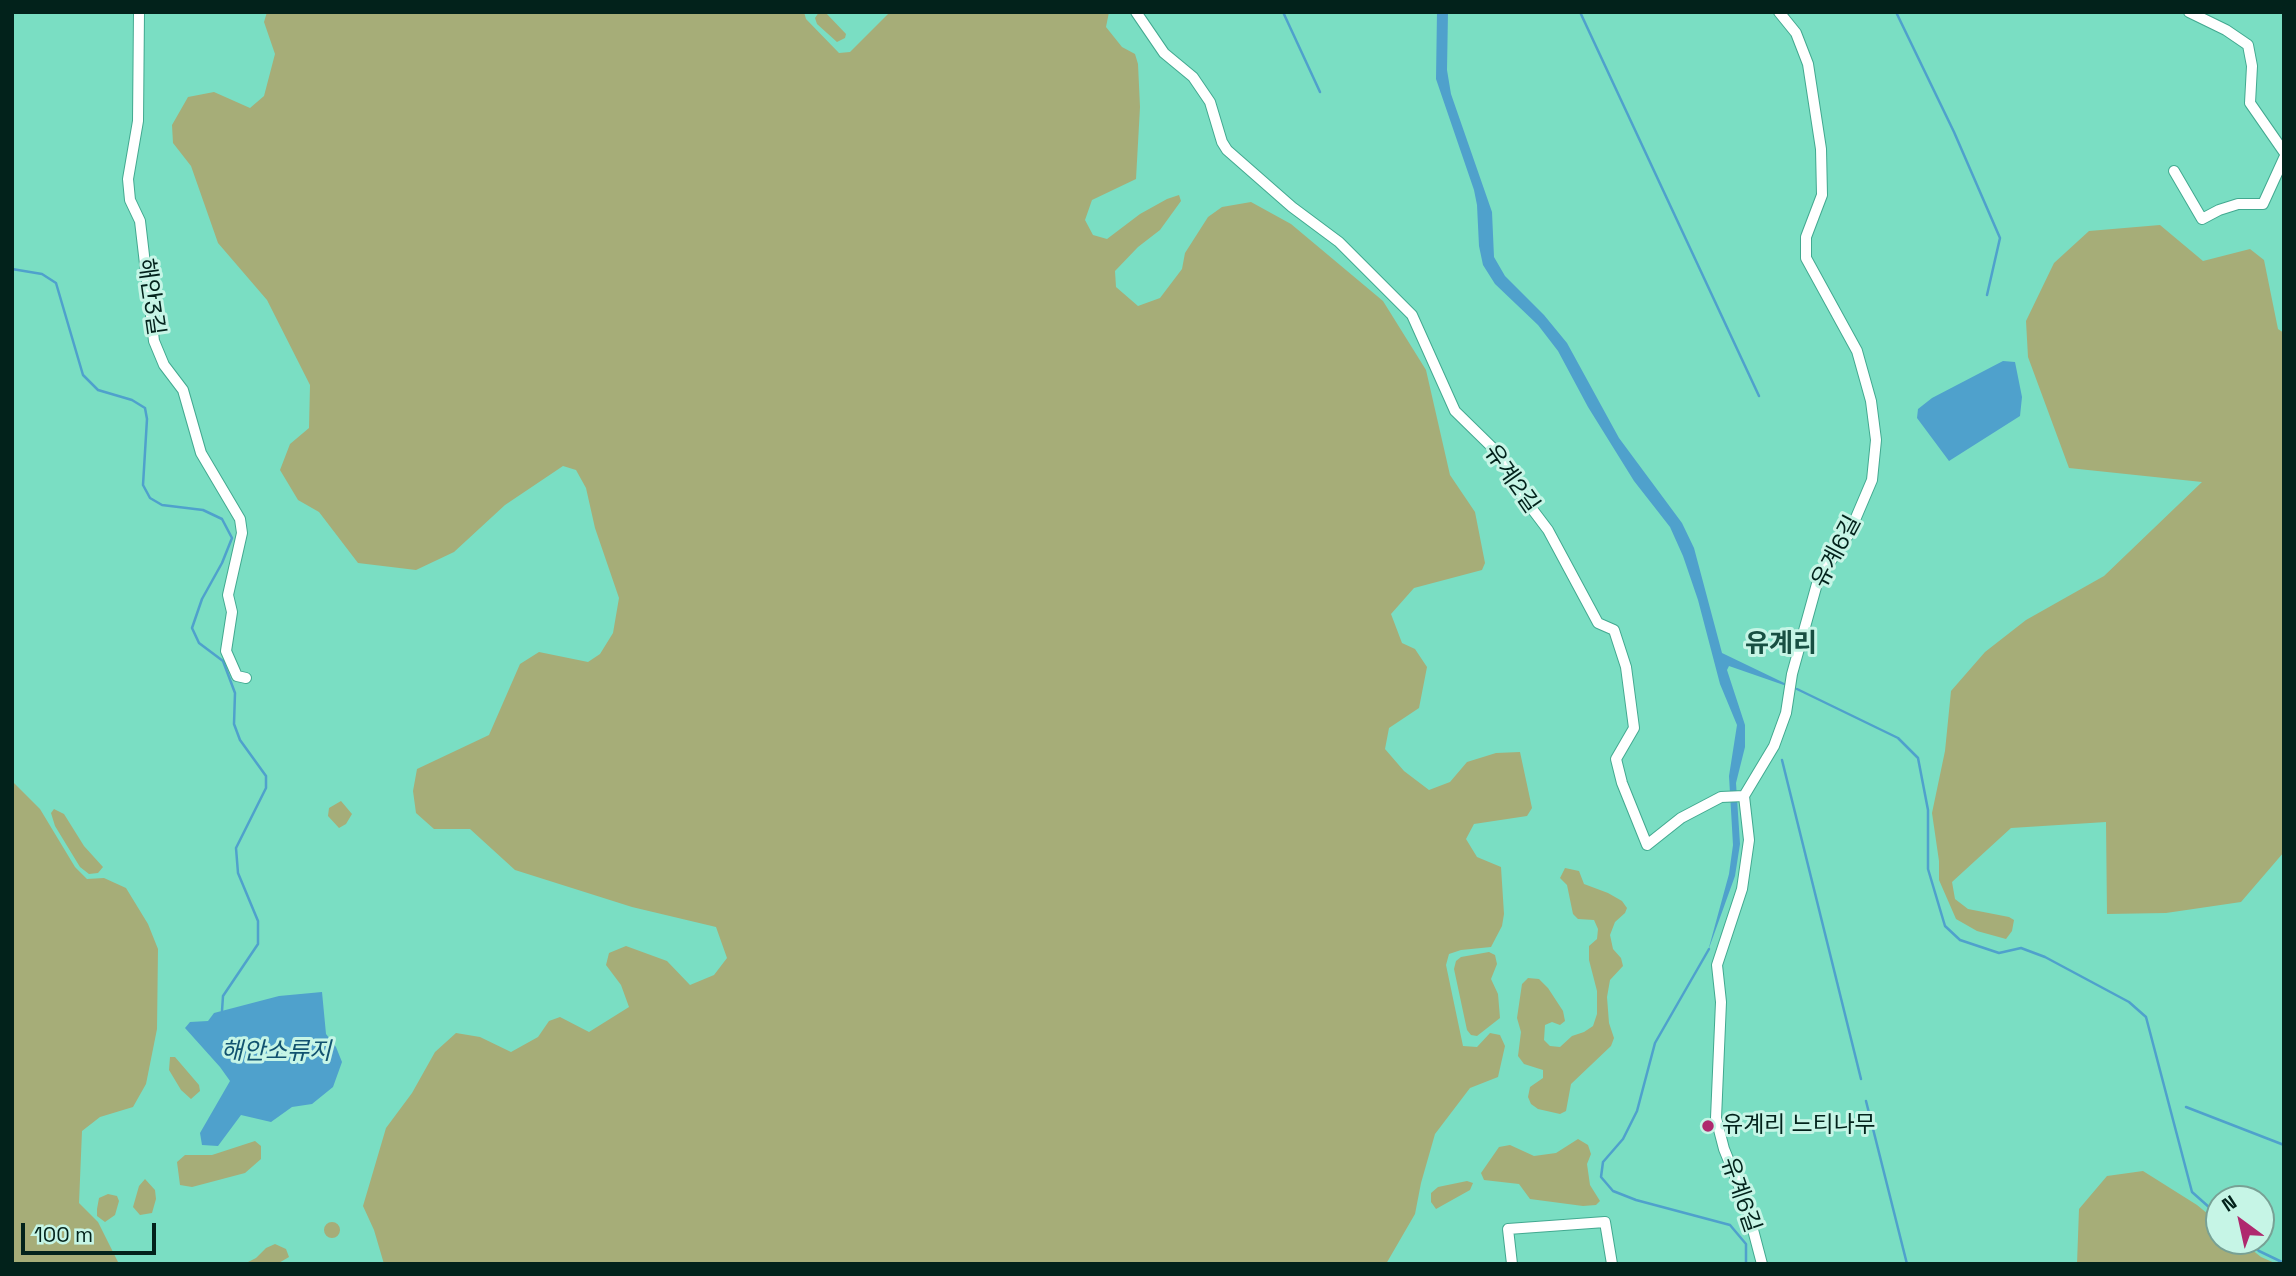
<!DOCTYPE html>
<meta charset="utf-8">
<style>
body{margin:0}
#map{position:relative;width:2296px;height:1276px;overflow:hidden;background:#7adec3;font-family:"Space Grotesk",sans-serif}
canvas{display:block}
.frame{position:absolute;inset:0;border:14px solid #02221b;pointer-events:none}
.north{position:absolute;left:2205px;top:1185px;width:70px;height:70px;box-sizing:border-box;background:#c6f5e6;border:2px solid #78a195;border-radius:50%;rotate:327deg;font-size:19px;font-weight:700;line-height:28px;text-align:center;color:#02221b}
.north::after{content:'';display:block;margin:auto;width:24px;height:32px;background:#af296e;clip-path:polygon(50% 0,100% 100%,50% 72%,0 100%)}
.scale{position:absolute;left:21px;top:1223px;width:135px;height:32px;box-sizing:border-box;border:4px solid #02221b;border-top:0;padding-left:9px;font-size:21px;line-height:24px;white-space:nowrap;color:#02221b;-webkit-text-stroke:5px #c6f5e6;paint-order:stroke}
</style>
<div id="map">
<canvas width="2296" height="1276"></canvas>
<div class="frame"></div>
<div class="north">N</div>
<div class="scale">100 m</div>
</div>
<script>
const ctx = document.querySelector('canvas').getContext('2d');
ctx.lineJoin = 'round';
function paint(path, color) {
  ctx.fillStyle = color;
  ctx.fill(path, 'evenodd');
}
function shape(rows) {
  const path = new Path2D();
  for (const r of rows) {
    if (r.length === 3) {
      path.moveTo(r[0] + r[2], r[1]);
      path.arc(r[0], r[1], r[2], 0, 2 * Math.PI);
      continue;
    }
    path.moveTo(r[0], r[1]);
    for (let i = 2; i < r.length; i += 2) path.lineTo(r[i], r[i + 1]);
  }
  return path;
}
function stroke(path, color, width, dash) {
  ctx.strokeStyle = color;
  ctx.lineWidth = width;
  ctx.lineCap = dash ? 'butt' : 'round';
  ctx.setLineDash(dash || []);
  ctx.stroke(path);
}
function label(font, color, halo, rows, align = 'center') {
  ctx.font = font + ' "Space Grotesk","Noto Sans KR",sans-serif';
  ctx.lineWidth = 6;
  ctx.setLineDash([]);
  ctx.textBaseline = 'middle';
  ctx.strokeStyle = halo;
  ctx.fillStyle = color;
  for (const [text, x, y, turn = 0] of rows) {
    ctx.save();
    ctx.translate(x, y);
    ctx.rotate((+turn || 0) * Math.PI / 180);
    ctx.textAlign = isNaN(turn) ? turn : align;
    if (halo) ctx.strokeText(text, 0, 0);
    ctx.fillText(text, 0, 0);
    ctx.restore();
  }
}
paint(shape([
 [267,12,804,12,806,19,839,53,850,52,890,12,1109,12,1106,27,1122,47,1135,54,1138,64,1140,107,1136,179,1092,200,1085,220,1093,235,1107,239,1140,214,1167,199,1179,195,1181,201,1160,230,1138,247,1115,271,1116,287,1138,306,1160,298,1182,269,1185,253,1208,217,1222,207,1251,202,1291,224,1383,301,1426,370,1450,475,1475,512,1485,563,1482,570,1414,588,1391,614,1402,643,1415,649,1427,667,1419,708,1389,728,1385,749,1404,771,1429,790,1450,782,1467,762,1496,753,1520,752,1532,808,1527,816,1474,824,1466,839,1477,857,1501,867,1504,914,1502,926,1491,947,1461,950,1449,954,1446,965,1463,1046,1477,1047,1490,1033,1500,1035,1505,1046,1498,1077,1470,1088,1435,1134,1421,1183,1415,1214,1386,1264,384,1264,374,1230,363,1206,386,1128,412,1093,435,1052,456,1033,480,1037,511,1052,538,1037,549,1021,560,1017,589,1032,629,1007,621,985,606,965,609,953,626,946,667,961,690,985,714,975,727,958,716,927,632,907,515,870,470,829,434,829,416,813,413,791,417,769,489,735,520,664,539,652,588,662,600,654,613,633,619,598,595,528,586,488,576,470,563,466,505,505,454,552,416,570,358,563,319,512,298,500,280,470,290,444,309,428,310,385,267,300,218,243,191,166,173,143,172,125,188,97,214,92,250,108,264,96,275,54,264,22],
 [819,12,826,13,846,34,845,38,837,42,817,24,815,18],
 [2160,225,2203,261,2250,249,2264,260,2278,329,2284,333,2284,852,2241,902,2166,913,2107,914,2106,822,2011,828,1952,882,1955,899,1968,909,2009,917,2014,920,2012,931,2006,939,1977,931,1956,919,1939,880,1939,861,1932,813,1945,751,1951,691,1985,652,2026,620,2104,576,2202,482,2069,468,2028,357,2026,321,2054,263,2089,231],
 [12,781,40,809,75,867,87,879,104,878,126,888,148,924,158,949,157,1029,146,1084,133,1107,100,1117,82,1131,79,1203,98,1222,119,1264,12,1264],
 [341,801,352,814,346,824,339,828,328,816,329,808],
 [54,809,64,814,84,846,103,867,98,873,89,874,80,867,55,826,51,813],
 [1565,868,1579,871,1584,884,1608,893,1622,901,1627,908,1625,913,1615,922,1610,935,1613,949,1621,958,1623,966,1610,980,1607,997,1609,1023,1614,1038,1611,1046,1571,1084,1566,1111,1560,1114,1538,1109,1531,1104,1528,1097,1530,1087,1543,1078,1543,1070,1524,1064,1518,1056,1521,1032,1517,1018,1522,984,1528,978,1539,979,1548,988,1563,1011,1565,1021,1560,1025,1552,1022,1545,1025,1544,1040,1550,1046,1560,1047,1572,1036,1584,1032,1593,1026,1597,1014,1597,991,1589,960,1589,946,1597,939,1598,929,1594,920,1578,919,1573,914,1567,885,1560,878],
 [1489,952,1495,955,1497,964,1491,979,1498,994,1500,1018,1477,1036,1471,1035,1467,1030,1454,969,1456,961,1461,957],
 [170,1057,175,1057,199,1085,200,1091,191,1099,181,1090,169,1070],
 [1578,1139,1588,1145,1591,1154,1587,1164,1590,1185,1600,1201,1596,1205,1583,1206,1530,1199,1519,1184,1484,1180,1481,1173,1499,1147,1510,1145,1534,1156,1556,1153],
 [255,1141,261,1146,261,1159,245,1173,192,1187,180,1185,177,1162,185,1155,212,1155],
 [2143,1171,2197,1205,2219,1223,2219,1241,2241,1241,2261,1257,2277,1264,2077,1264,2079,1209,2107,1176],
 [145,1179,155,1190,156,1199,152,1213,140,1215,133,1207,139,1186],
 [1467,1181,1473,1183,1470,1190,1436,1209,1431,1202,1431,1193,1438,1187],
 [108,1194,117,1196,119,1201,115,1215,105,1222,97,1216,97,1209,99,1198],
 [332,1230,8],
 [275,1244,286,1249,289,1257,277,1264,244,1264,256,1258,266,1248]
]), '#a6ad78');
paint(shape([
 [1437,12,1448,12,1447,70,1451,94,1492,212,1494,257,1505,276,1544,315,1567,343,1619,438,1682,523,1694,548,1722,653,1801,691,1729,666,1727,670,1745,725,1745,747,1736,783,1740,844,1735,876,1708,951,1729,874,1733,845,1729,776,1737,725,1720,684,1698,600,1683,556,1670,527,1634,481,1588,407,1558,351,1538,325,1495,284,1483,265,1479,246,1477,205,1474,190,1436,79],
 [2003,361,2015,362,2022,397,2020,416,1949,461,1917,418,1918,409,1932,398],
 [322,992,326,1034,336,1047,342,1062,333,1087,312,1104,292,1107,271,1122,241,1115,218,1146,202,1145,200,1133,230,1081,220,1067,185,1028,190,1022,208,1021,214,1013,279,996]
]), '#4fa1cc');
stroke(shape([
 [1283,12,1320,92],
 [1580,12,1759,396],
 [1896,12,1954,132,2000,238,1987,295],
 [12,269,42,274,56,283,83,375,98,390,132,400,145,408,147,419,143,485,150,498,162,505,203,510,222,519,232,538,222,563,202,599,192,628,199,643,223,661,235,693,234,724,240,740,266,776,266,788,236,848,238,873,258,921,258,944,223,996,222,1011],
 [1797,689,1898,738,1918,758,1928,810,1928,869,1945,926,1960,940,1999,953,2021,948,2045,957,2129,1002,2146,1017,2192,1192,2219,1216],
 [1782,760,1861,1079],
 [1709,949,1655,1043,1637,1111,1623,1139,1603,1162,1601,1177,1613,1191,1636,1200,1730,1225,1746,1244,1746,1264],
 [1866,1101,1907,1264],
 [2186,1107,2284,1145],
 [2248,1241,2259,1251,2284,1263]
]), '#4fa1cc', 2.5);
const street = shape([
 [139,12,138,121,128,179,130,200,140,221,154,341,164,365,183,390,201,453,240,519,242,533,228,595,232,612,226,651,237,676,246,678],
 [1136,12,1164,53,1193,77,1210,102,1222,142,1227,150,1292,207,1339,242,1412,315,1455,411,1502,457,1517,489,1548,530,1598,623,1614,630,1626,667,1634,728,1616,759,1622,783,1647,845,1681,818,1721,797,1744,796],
 [2189,12,2226,30,2248,45,2252,66,2250,103,2284,152],
 [2174,171,2202,219,2219,210,2238,204,2263,204,2284,158],
 [1512,1264,1508,1229,1605,1222,1612,1264],
 [1762,1264,1746,1203,1724,1149,1716,1118,1721,1002,1717,965,1742,889,1749,840,1744,796,1774,746,1786,713,1792,674,1818,580,1849,534,1872,480,1876,440,1871,401,1857,351,1806,258,1806,237,1822,195,1821,149,1808,64,1796,33,1779,12]
]);
stroke(street, '#42a990', 12);
stroke(street, '#fff', 10);
for (const [x, y, r, color] of [
 [1708,1126,7,"#af296e"]
]) {
  const dot = new Path2D();
  dot.arc(x, y, r, 0, 2 * Math.PI);
  ctx.fillStyle = color;
  ctx.fill(dot);
  stroke(dot, '#c6f5e6', 2.5);
}
label('23px', '#02221b', '#c6f5e6', [
 ["해안3길",150,297,82],
 ["유계2길",1511,479,55],
 ["유계6길",1837,552,-62],
 ["유계6길",1740,1195,71]
]);
label('23px', '#02221b', '#c6f5e6', [
 ["유계리 느티나무",1722,1126]
], 'left');
label('italic 24px', '#115270', '#c6f5e6', [
 ["해안소류지",276,1052]
]);
label('bold 26px', '#184f42', '#c6f5e6', [
 ["유계리",1781,645]
]);
</script>
